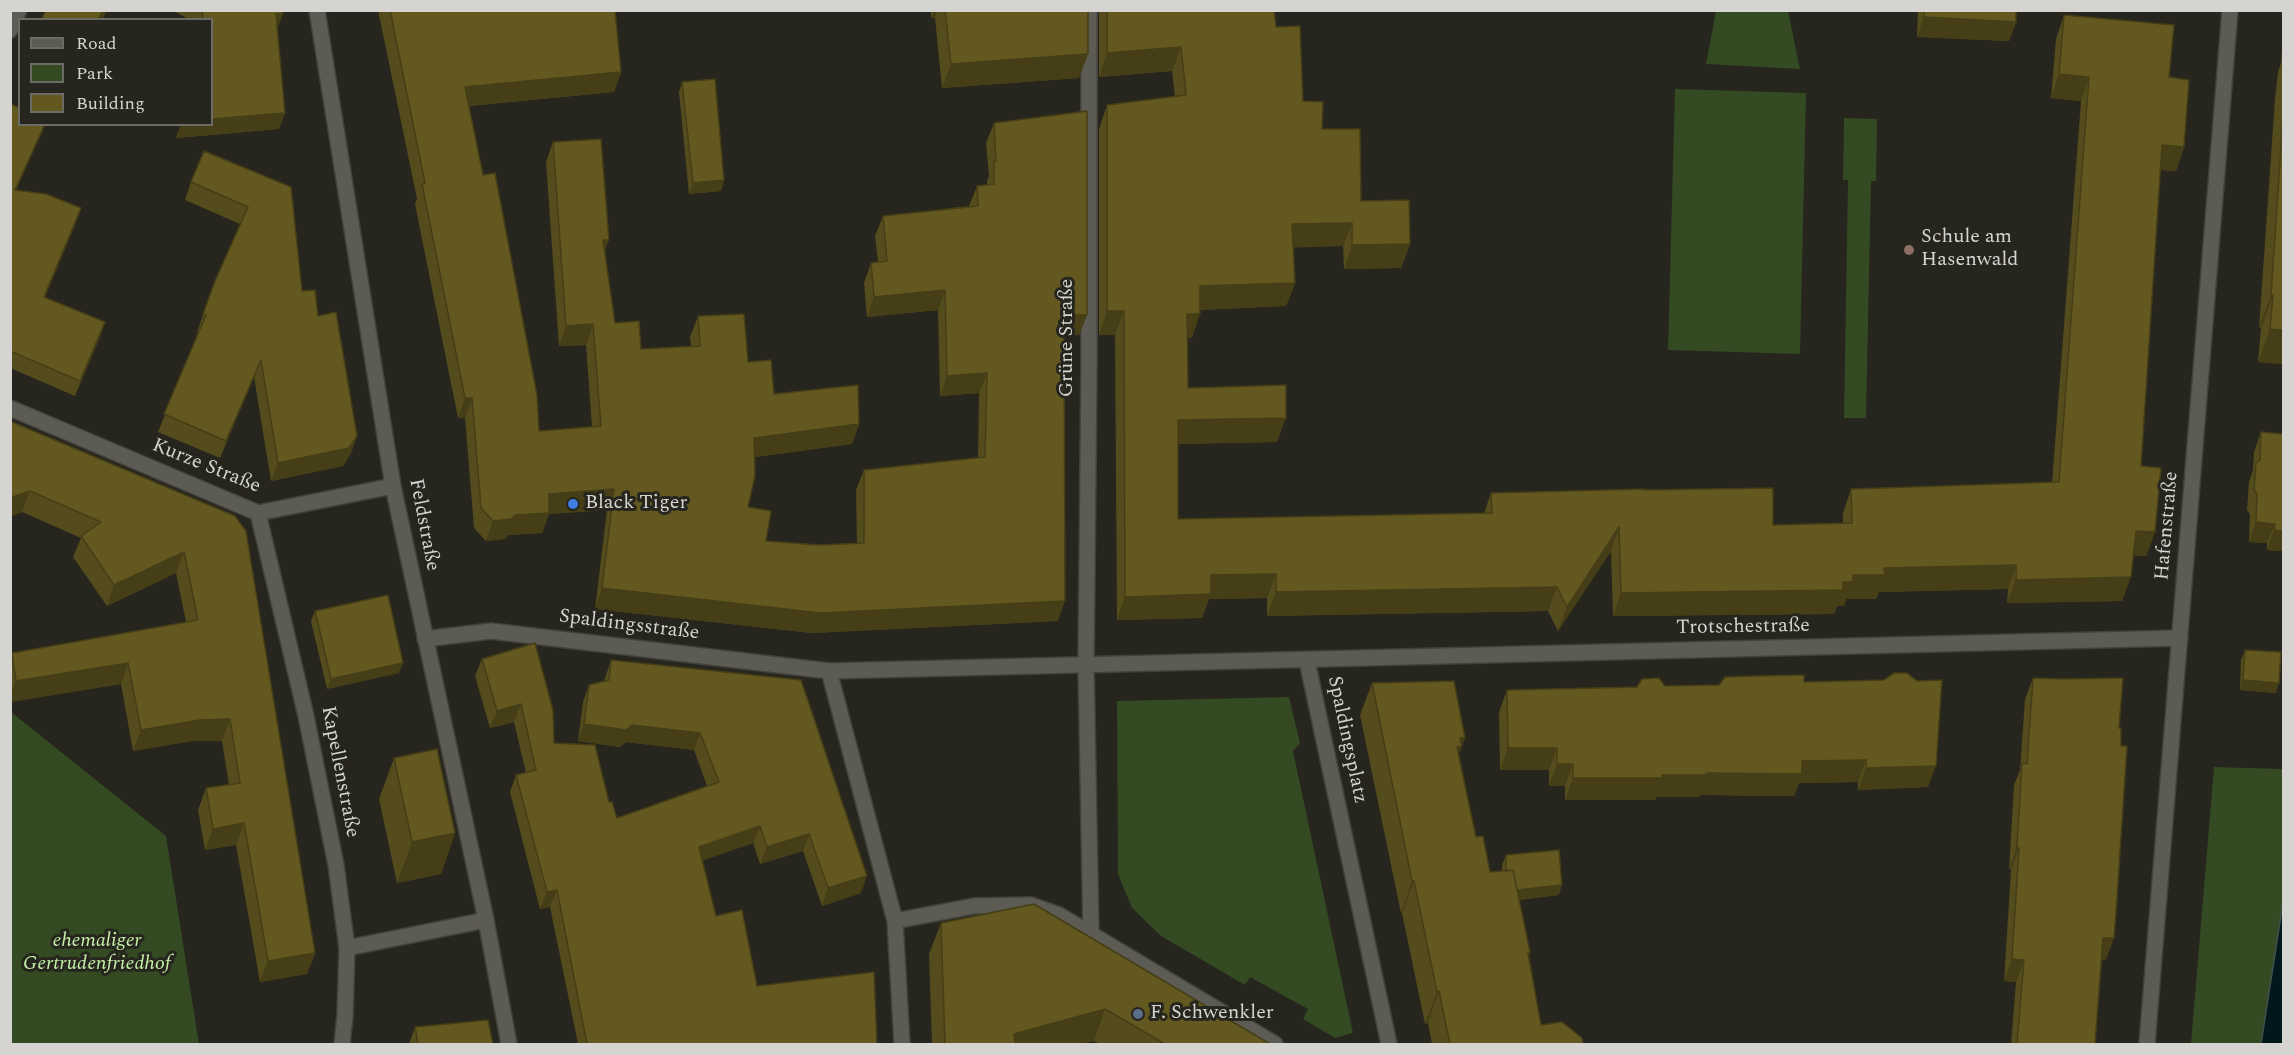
<!DOCTYPE html>
<meta charset="utf-8">
<style>
body{margin:0}
#map{position:relative;width:2294px;height:1055px;overflow:hidden;background:#26251e;font-family:Spectral,serif}
canvas{display:block}
.frame{position:absolute;inset:0;border:12px solid #d5d4d0;pointer-events:none}
.legend{position:absolute;left:18px;top:18px;width:195px;height:108px;box-sizing:border-box;background:#26251e;border:2px solid #6c6b65;margin:0;padding:8px 10px;list-style:none;font-size:18px;color:#d5d4d0}
.legend li{display:flex;align-items:center;gap:12px;height:30px}
.legend b{width:30px;border:2px solid #6c6b65}
</style>
<div id="map">
<canvas width="2294" height="1055"></canvas>
<div class="frame"></div>
<ul class="legend">
<li><b style="height:8px;background:#5c5b54"></b>Road</li>
<li><b style="height:16px;background:#334a22"></b>Park</li>
<li><b style="height:16px;background:#625820"></b>Building</li>
</ul>
</div>
<script>
const ctx = document.querySelector('canvas').getContext('2d');
ctx.lineJoin = 'round';
function paint(path, color) {
  ctx.fillStyle = color;
  ctx.fill(path, 'evenodd');
}
function shape(rows) {
  const path = new Path2D();
  for (const r of rows) {
    path.moveTo(r[0], r[1]);
    for (let i = 2; i < r.length; i += 2) path.lineTo(r[i], r[i + 1]);
  }
  return path;
}
function stroke(path, color, width, dash) {
  ctx.strokeStyle = color;
  ctx.lineWidth = width;
  ctx.lineCap = dash ? 'butt' : 'round';
  ctx.setLineDash(dash || []);
  ctx.stroke(path);
}
function label(font, color, halo, rows, align = 'center') {
  ctx.font = font + ' Spectral,serif';
  ctx.lineWidth = 6;
  ctx.setLineDash([]);
  ctx.textBaseline = 'middle';
  ctx.strokeStyle = halo;
  ctx.fillStyle = color;
  for (const [text, x, y, turn = 0] of rows) {
    ctx.save();
    ctx.translate(x, y);
    ctx.rotate((+turn || 0) * Math.PI / 180);
    ctx.textAlign = isNaN(turn) ? turn : align;
    if (halo) ctx.strokeText(text, 0, 0);
    ctx.fillText(text, 0, 0);
    ctx.restore();
  }
}
paint(shape([
 [1716,11,1788,11,1800,69,1706,64],
 [1675,89,1806,93,1800,354,1668,350],
 [1844,118,1877,119,1876,181,1871,181,1866,418,1844,418,1848,180,1843,180],
 [1289,697,1300,743,1293,751,1353,1033,1335,1038,1303,1019,1308,1009,1250,977,1245,985,1161,936,1132,908,1118,874,1117,701],
 [11,712,166,836,199,1044,11,1044],
 [2214,767,2283,769,2283,903,2261,1044,2191,1044]
]), '#334a22');
const water = shape([
 [2283,903,2283,1044,2261,1044,2283,903]
]);
paint(water, '#01171b');
stroke(water, '#415051', 1.5);
const service = shape([
 [347,948,486,920]
]);
const minor = shape([
 [1089,10,1089,365,1086,666,1091,934],
 [10,30,19,10],
 [10,408,258,513,393,486],
 [258,513,306,716,336,865,347,948,345,1016,342,1044],
 [425,639,491,631,829,671,2180,638],
 [1307,661,1389,1044],
 [829,671,895,921,902,1044],
 [895,921,974,906,1031,905,1059,915,1275,1044],
 [2147,1044,2230,10]
]);
const tertiary = shape([
 [317,10,393,486,486,920,509,1044]
]);
stroke(service, '#42413c', 18);
stroke(minor, '#42413c', 18);
stroke(tertiary, '#42413c', 18);
stroke(service, '#5c5b54', 15);
stroke(minor, '#5c5b54', 15);
stroke(tertiary, '#5c5b54', 15);
paint(shape([
 [172,10,282,10,283,13,277,29,285,113,279,129,176,138,181,124,212,124,212,20,190,20],
 [378,10,615,10,621,72,614,92,469,106,483,175,539,431,592,427,586,345,559,346,546,162,553,142,605,250,615,323,641,349,691,346,690,337,698,316,748,362,774,394,859,424,852,444,755,457,748,507,766,541,819,545,857,543,856,490,864,470,978,458,979,393,940,396,938,310,867,317,864,283,871,263,878,262,875,236,883,216,969,206,977,186,987,185,987,181,989,176,986,143,994,123,1087,315,1079,335,1064,335,1058,621,812,633,595,609,607,510,549,514,542,533,508,535,504,539,486,541,474,528,465,418,458,418,415,204,417,199],
 [931,10,1088,10,1079,78,942,88,935,18,931,18],
 [1099,10,1274,10,1276,27,1303,101,1322,129,1361,201,1410,244,1401,268,1344,269,1343,246,1293,247,1295,283,1286,306,1200,310,1192,338,1188,338,1188,388,1277,442,1178,444,1178,519,1484,513,1491,493,1644,490,1773,525,1843,523,1843,513,1851,489,2052,483,2081,101,2051,98,2056,39,2064,15,2169,77,2184,147,2176,171,2160,170,2141,466,2155,532,2146,556,2133,555,2122,601,2007,603,2008,589,1879,592,1876,599,1846,599,1844,606,1837,606,1834,614,1613,616,1611,551,1558,631,1548,611,1267,616,1267,598,1209,599,1202,618,1117,620,1115,335,1099,335,1099,129,1107,105,1175,97,1172,71,1099,77],
 [1918,10,2016,10,2016,22,2009,41,1917,37],
 [2283,37,2283,364,2258,362,2261,328,2259,328,2275,99,2278,72,2281,63],
 [682,82,724,180,721,191,689,194,679,92],
 [10,104,45,124,16,190,81,208,45,297,100,337,75,396,10,368],
 [191,182,291,187,302,291,318,316,357,436,351,453,343,466,271,481,254,377,220,458,158,432,198,332,197,332,215,281,240,224,185,200],
 [10,421,235,516,315,953,307,974,260,982,236,845,205,850,198,810,206,788,229,785,222,741,192,741,133,751,121,684,10,702,10,657,12,653,186,622,176,573,107,606,73,557,81,538,22,512,10,517],
 [2261,432,2283,551,2267,550,2267,543,2249,542,2250,514,2247,510,2249,482,2253,470,2254,452],
 [315,611,399,673,327,689,311,621],
 [2245,650,2276,693,2240,690,2241,660],
 [482,659,554,743,609,802,617,818,707,786,694,750,626,742,620,747,578,741,583,702,589,685,604,681,611,660,801,680,861,893,822,906,803,851,760,864,753,843,702,860,716,916,757,986,877,1044,578,1044,550,907,540,909,510,792,516,775,526,773,514,722,490,728,475,676],
 [2033,678,2119,728,2106,960,2102,960,2095,1044,2011,1044,2016,982,2004,981,2011,870,2009,869,2014,785,2020,770,2025,699],
 [1372,683,1458,755,1476,837,1490,872,1502,871,1502,865,1506,855,1559,895,1519,900,1530,952,1529,956,1541,1025,1583,1044,1432,1044,1428,1023,1425,1024,1402,913,1401,913,1360,715],
 [1719,685,1928,787,1858,790,1858,782,1799,783,1794,796,1700,795,1700,797,1656,797,1655,800,1565,800,1565,786,1549,786,1549,770,1500,770,1499,712,1507,690],
 [394,758,455,833,441,874,397,883,379,799],
 [941,923,1270,1044,1100,1044,1094,1041,1080,1044,932,1044,929,954],
 [415,1027,493,1044,409,1044]
]), '#544c1c');
paint(shape([
 [103,10,107,10,102,20,98,20],
 [934,10,937,10,935,18,931,18],
 [283,13,277,29,276,14],
 [1924,17,2016,22,2009,41,1917,37],
 [1181,47,1172,71,1099,77,1107,53],
 [1088,54,1079,78,942,88,951,64],
 [621,72,614,92,458,107,465,87],
 [2059,74,2089,77,2081,101,2051,98],
 [285,113,279,129,176,138,181,124,212,124,212,119],
 [45,124,41,135,10,203,15,190],
 [2162,145,2184,147,2176,171,2153,169],
 [724,180,721,191,689,194,693,183],
 [81,208,76,223,39,312,44,297],
 [1352,223,1343,246,1283,248,1292,224],
 [603,240,609,240,601,260],
 [1410,244,1401,268,1344,269,1352,245],
 [1295,283,1286,306,1192,310,1200,286],
 [945,290,938,310,867,317,874,297],
 [2271,295,2273,295,2261,328,2259,328],
 [1107,311,1124,311,1115,335,1099,335],
 [1187,314,1200,314,1192,338,1179,338],
 [1064,315,1087,315,1079,335,1057,335],
 [105,322,100,337,75,396,80,381],
 [593,324,586,345,559,346,566,326],
 [2270,329,2283,330,2283,364,2258,362],
 [261,360,254,377,220,458,226,441],
 [987,373,979,393,940,396,947,376],
 [465,398,472,398,465,418,458,418],
 [1286,418,1277,442,1170,444,1178,420],
 [859,424,852,444,747,458,754,438],
 [357,436,351,453,343,466,271,481,278,463],
 [614,489,607,510,549,514,542,533,508,535,504,539,486,541,493,521,515,515,549,494],
 [30,491,22,512,10,517,10,498],
 [2256,522,2275,524,2267,543,2249,542],
 [1619,527,1611,551,1558,631,1567,607],
 [2274,530,2283,531,2283,551,2267,550],
 [2136,531,2155,532,2146,556,2127,555],
 [184,552,176,573,107,606,114,585],
 [2016,565,2008,589,1879,592,1876,599,1846,599,1844,606,1837,606,1834,614,1613,616,1621,593,1843,582,1853,575,1884,568],
 [1276,574,1267,598,1209,599,1202,618,1117,620,1125,597,1211,575],
 [2131,577,2122,601,2007,603,2016,580],
 [1557,587,1548,611,1267,616,1276,592],
 [602,588,1065,601,1058,621,812,633,595,609],
 [128,663,121,684,10,702,10,697,16,681],
 [403,663,399,673,327,689,331,679],
 [2243,680,2279,683,2276,693,2240,690],
 [521,704,514,722,490,728,497,711],
 [230,719,222,741,192,741,133,751,141,730,200,720],
 [584,724,632,725,700,733,694,750,626,742,620,747,578,741],
 [1460,738,1465,738,1450,778,1445,779],
 [1508,748,1557,748,1549,770,1500,770],
 [1866,760,1858,782,1799,783,1794,796,1700,795,1700,797,1656,797,1655,800,1565,800,1573,778,1706,773,1802,761],
 [1557,764,1573,764,1565,786,1549,786],
 [1936,766,1928,787,1858,790,1866,768],
 [244,823,236,845,205,850,213,829],
 [760,826,753,843,693,864,699,847],
 [455,833,441,874,397,883,412,842],
 [809,834,803,851,760,864,767,847],
 [2017,847,2019,848,2011,870,2009,869],
 [867,876,861,893,822,906,828,888],
 [1412,881,1414,881,1402,913,1401,913],
 [1562,885,1559,895,1503,902,1507,891],
 [557,890,550,907,540,909,547,892],
 [2103,938,2114,938,2106,960,2096,959],
 [315,953,307,974,260,982,268,961],
 [2012,959,2024,960,2016,982,2004,981],
 [1439,991,1428,1023,1425,1024,1437,992],
 [1105,1009,1094,1041,1080,1044,1010,1044,1014,1034]
]), '#453e16');
const building = shape([
 [46,10,103,10,98,20,41,20,46,10],
 [202,10,282,10,283,13,276,14,285,113,212,119,212,20,203,20,202,10],
 [390,10,615,10,621,72,465,87,483,175,495,173,537,395,539,431,601,426,593,324,566,326,553,142,601,139,609,240,603,240,615,323,639,321,641,349,700,346,698,316,744,314,748,362,771,360,774,394,858,385,859,424,754,438,755,476,748,507,771,511,766,541,819,545,864,543,864,470,985,457,987,373,947,376,945,290,874,297,871,263,887,261,883,216,978,206,977,186,994,184,994,161,996,161,994,123,1087,111,1087,315,1064,315,1065,601,820,613,602,588,614,489,549,494,549,513,515,515,511,519,493,521,481,508,472,398,465,398,422,184,425,183,390,10],
 [945,10,1088,10,1088,54,951,64,945,10],
 [1107,10,1274,10,1276,27,1300,26,1303,101,1323,102,1322,129,1360,129,1361,201,1409,200,1410,244,1352,245,1352,223,1292,224,1295,283,1200,286,1200,314,1187,314,1188,388,1286,385,1286,418,1178,420,1178,519,1492,513,1491,493,1645,489,1644,490,1773,488,1773,525,1852,523,1851,489,2059,482,2089,77,2059,74,2064,15,2174,25,2169,77,2189,80,2184,147,2162,145,2141,466,2161,468,2155,532,2136,531,2131,577,2016,580,2016,565,1884,568,1885,575,1853,575,1853,582,1843,582,1843,590,1621,593,1619,527,1567,607,1557,587,1276,592,1276,574,1211,575,1211,594,1125,597,1124,311,1107,311,1107,105,1186,95,1181,47,1107,53,1107,10],
 [1925,10,2016,10,2016,22,1924,17,1925,10],
 [715,79,724,180,693,183,682,82,715,79],
 [10,104,20,108,20,124,45,124,15,190,46,194,81,208,44,297,105,322,80,381,10,351,10,104],
 [2283,117,2283,330,2270,329,2273,295,2271,295,2283,117],
 [204,151,291,187,302,291,315,290,318,316,336,312,357,436,349,448,278,463,261,360,226,441,164,414,206,315,203,314,215,281,248,207,191,182,204,151],
 [10,421,235,516,246,531,315,953,268,961,244,823,213,829,206,788,240,783,230,719,200,720,141,730,128,663,16,681,12,653,198,620,184,552,114,585,81,536,101,522,30,491,10,498,10,421],
 [2261,432,2283,434,2283,531,2274,530,2275,524,2256,522,2257,494,2254,490,2256,463,2260,460,2261,432],
 [388,595,403,663,331,679,315,611,388,595],
 [535,643,553,710,554,743,595,745,609,802,612,802,617,818,719,782,700,733,632,725,626,730,584,724,589,685,609,680,611,660,801,680,867,876,828,888,809,834,767,847,760,826,699,847,716,916,742,910,757,986,874,972,877,1044,587,1044,557,890,547,892,516,775,536,770,521,704,497,711,482,659,535,643],
 [2245,650,2281,652,2279,683,2243,680,2245,650],
 [1894,673,1907,673,1917,681,1942,680,1936,766,1866,768,1866,760,1802,761,1802,774,1706,773,1707,775,1662,775,1663,778,1573,778,1573,764,1557,764,1557,748,1508,748,1507,690,1637,687,1642,679,1659,678,1665,686,1719,685,1725,677,1756,676,1804,675,1804,682,1884,680,1894,673],
 [2033,678,2062,679,2123,678,2119,728,2121,728,2121,746,2127,746,2117,898,2114,938,2103,938,2095,1044,2017,1044,2024,960,2012,959,2019,848,2017,847,2022,763,2027,764,2033,678],
 [1454,681,1465,738,1460,738,1462,746,1457,747,1476,837,1483,836,1490,872,1513,870,1530,952,1528,953,1541,1025,1562,1022,1582,1038,1583,1044,1450,1044,1439,991,1437,992,1414,881,1412,881,1372,683,1454,681],
 [437,749,455,833,412,842,394,758,437,749],
 [1559,850,1562,885,1517,890,1513,870,1506,871,1506,855,1559,850],
 [1034,904,1270,1044,1165,1044,1105,1009,1014,1034,1015,1044,945,1044,941,923,1034,904],
 [488,1020,493,1044,418,1044,415,1027,488,1020]
]);
paint(building, '#625820');
stroke(building, '#453e16', 1.5);
for (const [x, y, r, color] of [
 [1909,250,6,"#8d6e63"],
 [573,504,6,"#3f7fe0"],
 [1138,1014,6,"#5c6f8a"]
]) {
  const dot = new Path2D();
  dot.arc(x, y, r, 0, 2 * Math.PI);
  ctx.fillStyle = color;
  ctx.fill(dot);
  stroke(dot, '#26251e', 2);
}
label('20px', '#d5d4d0', '#26251e', [
 ["Schule am",1921,238],
 ["Hasenwald",1921,261],
 ["Black Tiger",585,504],
 ["F. Schwenkler",1150,1014]
], 'left');
label('20px', '#d5d4d0', '#26251e', [
 ["Grüne Straße",1068,338,-90],
 ["Kurze Straße",206,467,22],
 ["Feldstraße",423,525,79],
 ["Hafenstraße",2168,526,-85],
 ["Spaldingsstraße",629,626,7],
 ["Trotschestraße",1743,628,-1],
 ["Spaldingsplatz",1346,740,78],
 ["Kapellenstraße",339,772,79]
]);
label('italic 20px', '#c5f0a7', '#26251e', [
 ["ehemaliger",97,942],
 ["Gertrudenfriedhof",97,965]
]);
</script>
